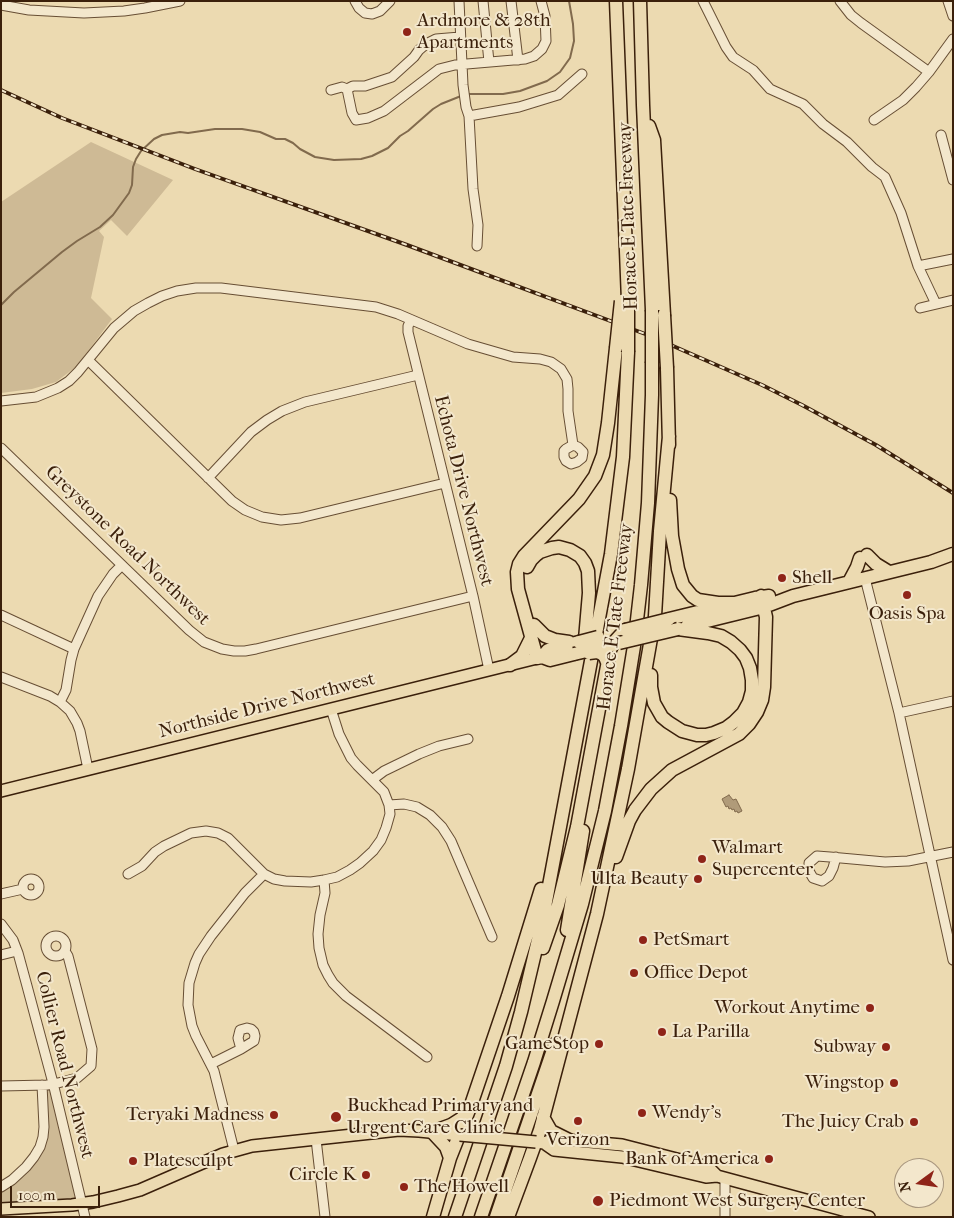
<!DOCTYPE html>
<style>
body{margin:0}
#map{position:relative;width:954px;height:1218px;overflow:hidden;background:#ecdab1;font-family:"IM FELL French Canon",serif}
canvas{display:block}
.frame{position:absolute;inset:0;border:2px solid #3b200b;pointer-events:none}
.north{position:absolute;left:894px;top:1158px;width:50px;height:50px;box-sizing:border-box;background:#f3e7cc;border:1px solid #a9977f;border-radius:50%;rotate:256deg;font-size:14px;font-weight:700;line-height:20px;text-align:center;color:#3b200b}
.north::after{content:'';display:block;margin:auto;width:18px;height:22px;background:#8f2418;clip-path:polygon(50% 0,100% 100%,50% 72%,0 100%)}
.scale{position:absolute;left:10px;top:1186px;width:90px;height:22px;box-sizing:border-box;border:2px solid #3b200b;border-top:0;padding-left:6px;font-size:15px;line-height:18px;white-space:nowrap;color:#3b200b;-webkit-text-stroke:4px #f3e7cc;paint-order:stroke}
</style>
<div id="map">
<canvas width="954" height="1218"></canvas>
<div class="frame"></div>
<div class="north">N</div>
<div class="scale">100 m</div>
</div>
<script>
const ctx = document.querySelector('canvas').getContext('2d');
ctx.lineJoin = 'round';
function paint(path, color) {
  ctx.fillStyle = color;
  ctx.fill(path, 'evenodd');
}
function shape(rows) {
  const path = new Path2D();
  for (const r of rows) {
    if (r.length === 3) {
      path.moveTo(r[0] + r[2], r[1]);
      path.arc(r[0], r[1], r[2], 0, 2 * Math.PI);
      continue;
    }
    path.moveTo(r[0], r[1]);
    for (let i = 2; i < r.length; i += 2) path.lineTo(r[i], r[i + 1]);
  }
  return path;
}
function stroke(path, color, width, dash) {
  ctx.strokeStyle = color;
  ctx.lineWidth = width;
  ctx.lineCap = dash ? 'butt' : 'round';
  ctx.setLineDash(dash || []);
  ctx.stroke(path);
}
function label(font, color, halo, rows, align = 'center') {
  ctx.font = font + ' "IM FELL French Canon",serif';
  ctx.lineWidth = 4;
  ctx.setLineDash([]);
  ctx.textBaseline = 'middle';
  ctx.strokeStyle = halo;
  ctx.fillStyle = color;
  for (const [text, x, y, turn = 0] of rows) {
    ctx.save();
    ctx.translate(x, y);
    ctx.rotate((+turn || 0) * Math.PI / 180);
    ctx.textAlign = isNaN(turn) ? turn : align;
    if (halo) ctx.strokeText(text, 0, 0);
    ctx.fillText(text, 0, 0);
    ctx.restore();
  }
}
paint(shape([
 [91,142,173,180,127,236,111,220,99,231,104,237,91,298,112,319,77,366,56,382,32,389,1,393,1,202],
 [53,1083,82,1204,1,1209,1,1187,40,1147,41,1093]
]), '#ceba95');
const water = shape([
 [729,795,733,800,736,799,742,811,738,813,737,811,735,812,734,809,732,810,731,808,729,809,728,806,726,807,722,799,729,795]
]);
paint(water, '#b09b79');
stroke(water, '#816a4d', 1);
stroke(shape([
 [468,94,503,94,520,91,547,81,560,72,570,58,574,41,573,24,569,1],
 [1,305,14,292,62,252,77,241,100,227,113,215,129,193,132,185,133,167,136,159,141,151,154,139,162,135,180,132,188,133,215,129,242,129,260,132,276,139,285,139,293,143,300,149,315,157,334,160,361,159,372,156,388,148,400,136,408,131,433,109,441,104,461,96]
]), '#816a4d', 2);
const minor = shape([
 [355,1,359,8,365,13,372,14,380,11,390,1],
 [459,1,463,85,466,107,469,116,473,189,478,225,477,246],
 [483,1,489,62],
 [511,1,518,60],
 [703,1,726,47,733,57,753,70,770,89,803,104,823,124,847,142,872,167,885,177,901,213,918,266,936,304],
 [840,1,851,15,861,23,929,72],
 [948,1,953,16],
 [1,5,29,10,84,13,124,11,145,8,180,1],
 [460,37,436,39,426,44,419,50,414,57,392,77,365,86,353,86,347,89,352,113,356,120,368,118,384,111,439,69,455,65,525,59,534,56,542,49,546,41,545,16,541,1],
 [331,90,342,87,347,89],
 [469,116,519,107,558,95,582,74],
 [874,120,903,100,916,87,929,72,953,39],
 [941,135,953,180],
 [918,266,953,259],
 [920,308,953,300],
 [411,320,408,326,408,332,473,596,489,670],
 [88,360,232,501,245,510,262,517,281,520,300,518,445,483],
 [1,401,36,397,58,388,69,381,78,372,114,328,134,311,148,303,162,296,177,291,196,288,221,288,376,307,398,314,468,344,513,357,540,359,551,362,561,369,567,379,568,389,568,411,573,445,578,447,583,452,582,458,577,462,571,464,566,461,564,457,564,451,566,449,573,445],
 [1,448,189,630,204,642,222,649,234,651,245,651,256,649,473,596],
 [208,478,251,432,267,420,282,411,305,402,418,375],
 [865,578,899,713,953,960],
 [1,615,74,649],
 [1,677,50,696,60,702,70,711,77,723,80,731,88,769],
 [60,702,66,690,71,660,74,649,98,596,113,574,122,565],
 [899,713,953,701],
 [372,780,384,771,419,754,439,746,468,739],
 [389,805,404,804,417,807,430,815,442,827,451,841,492,937],
 [836,857,833,868,829,876,822,881,813,878,809,871,809,863,817,856,830,857,885,862,908,861,953,852],
 [128,874,142,866,155,852,164,846,191,833,206,831,218,833,228,838,264,874,274,879,285,881,311,882,324,880,337,877,350,870,360,863,373,851,381,840,386,828,390,814,389,805,384,792,357,765,351,758,339,734,331,709],
 [31,887,8],
 [324,880,325,893,320,915,318,934,319,948,323,965,328,975,333,983,346,996,427,1057],
 [1,894,23,889],
 [1,924,13,940,18,953,27,986,53,1083,85,1217],
 [56,946,10],
 [1,955,17,951],
 [211,1064,241,1049,249,1044,254,1041,255,1036,254,1032,251,1029,247,1028,240,1030,238,1038,241,1049],
 [1,1086,47,1085,58,1083,77,1078,91,1066,92,1049,68,956,65,951],
 [316,1139,325,1217],
 [234,1150,214,1071,196,1036,192,1026,188,1005,189,983,195,963,199,954,211,936,245,893,264,874],
 [1,1187,12,1180,26,1167,34,1157,40,1147,43,1137,44,1127,42,1085],
 [725,1217,725,1178]
]);
const major = shape([
 [1,791,537,658],
 [536,1142,544,1143,554,1150,622,1157,706,1177,717,1176,869,1217],
 [544,1143,555,1139,622,1145,708,1167,717,1176],
 [1,1209,72,1205,93,1202,118,1196,140,1190,223,1154,252,1146,399,1130,419,1131,460,1135]
]);
const highway = shape([
 [616,1,628,301],
 [640,1,643,105,652,310],
 [649,126,654,140,664,315],
 [667,368,669,445],
 [670,500,672,536,678,569,683,585,692,596,698,600,718,603,734,603],
 [867,555,876,564,889,572],
 [527,567,531,560,536,555,540,552,552,548,559,547,570,550,580,556,585,563,588,571,589,593,584,651],
 [849,582,857,567,860,558],
 [669,619,755,598,769,596],
 [534,625,545,636,555,640,569,642],
 [687,626,764,607,793,596,931,562,953,554],
 [654,633,660,531,669,436],
 [579,642,548,650,542,657,537,658,518,589,517,572,519,564,524,556,579,499,595,476,603,455,608,423,616,348],
 [542,657,550,660,574,654],
 [510,665,522,656,531,638],
 [651,675,651,687,654,703,662,717,668,722,682,731,697,735,706,735,714,733,726,728,734,722,743,713,749,702,752,691,752,680,750,668,746,658,740,650,731,642,721,636,708,633,678,629],
 [616,857,629,821,635,810,651,789,672,770,739,734,749,724,757,712,762,700,764,687,766,617,761,596],
 [567,930,583,831],
 [543,948,558,905,577,827,610,650,614,642,625,630],
 [543,1117,551,1131,569,1140],
 [432,1132,451,1125,462,1118,467,1111],
 [432,1132,446,1147,450,1158],
 [433,1217,450,1158,471,1105,508,996,541,889],
 [455,1217,506,1066,521,1012,542,923,611,554,623,457,628,352],
 [481,1217,534,1062,553,1001,582,904,605,811,621,726,634,646,641,585,648,503,652,395,652,363],
 [496,1217,555,1044],
 [508,1217,530,1158,540,1130,597,914,628,769,653,627]
]);
stroke(minor, '#674e34', 11);
stroke(major, '#3b200b', 14);
stroke(highway, '#3b200b', 15);
stroke(minor, '#f3e7cc', 9);
stroke(major, '#ecdab1', 11);
stroke(highway, '#ecdab1', 12);
const rail = shape([
 [1,90,62,118,195,169,407,245,648,335,762,385,802,405,876,445,953,493]
]);
stroke(rail, '#3b200b', 4);
stroke(rail, '#f3e7cc', 2, [5.5]);
const majorBridge = shape([
 [460,1135,536,1142]
]);
const highwayBridge = shape([
 [652,310,652,363],
 [664,315,667,368],
 [616,348,621,301],
 [628,352,628,301],
 [625,630,669,619],
 [579,642,598,637],
 [619,643,678,629],
 [589,653,597,652,602,654,605,657,607,662],
 [574,654,612,645]
]);
stroke(majorBridge, '#3b200b', 14, []);
stroke(highwayBridge, '#3b200b', 15, []);
stroke(majorBridge, '#ecdab1', 11);
stroke(highwayBridge, '#ecdab1', 12);
for (const [x, y, r, color] of [
 [407,32,5,"#8f2418"],
 [782,578,5,"#8f2418"],
 [907,595,5,"#8f2418"],
 [702,859,5,"#8f2418"],
 [698,879,5,"#8f2418"],
 [643,940,5,"#8f2418"],
 [634,973,5,"#8f2418"],
 [870,1008,5,"#8f2418"],
 [662,1032,5,"#8f2418"],
 [599,1044,5,"#8f2418"],
 [886,1047,5,"#8f2418"],
 [894,1083,5,"#8f2418"],
 [642,1113,5,"#8f2418"],
 [274,1115,5,"#8f2418"],
 [336,1117,6,"#8f2418"],
 [578,1121,5,"#8f2418"],
 [914,1122,5,"#8f2418"],
 [769,1159,5,"#8f2418"],
 [133,1161,5,"#8f2418"],
 [366,1175,5,"#8f2418"],
 [404,1187,5,"#8f2418"],
 [598,1201,6,"#8f2418"]
]) {
  const dot = new Path2D();
  dot.arc(x, y, r, 0, 2 * Math.PI);
  ctx.fillStyle = color;
  ctx.fill(dot);
  stroke(dot, '#f3e7cc', 2);
}
label('19px', '#3b200b', '#f3e7cc', [
 ["Ardmore & 28th",417,21],
 ["Apartments",417,43],
 ["Shell",792,578],
 ["Oasis Spa",907,614,"center"],
 ["Walmart",712,848],
 ["Supercenter",712,870],
 ["Ulta Beauty",688,879,"right"],
 ["PetSmart",653,940],
 ["Office Depot",644,973],
 ["Workout Anytime",860,1008,"right"],
 ["La Parilla",672,1032],
 ["GameStop",589,1044,"right"],
 ["Subway",876,1047,"right"],
 ["Wingstop",884,1083,"right"],
 ["Buckhead Primary and",347,1106],
 ["Urgent Care Clinic",347,1128],
 ["Wendy's",652,1113],
 ["Teryaki Madness",264,1115,"right"],
 ["The Juicy Crab",904,1122,"right"],
 ["Verizon",578,1140,"center"],
 ["Bank of America",759,1159,"right"],
 ["Platesculpt",143,1161],
 ["Circle K",356,1175,"right"],
 ["The Howell",414,1187],
 ["Piedmont West Surgery Center",609,1201]
], 'left');
label('19px', '#3b200b', '#f3e7cc', [
 ["Horace E Tate Freeway",629,216,-92],
 ["Echota Drive Northwest",463,491,76],
 ["Greystone Road Northwest",127,546,44],
 ["Horace E Tate Freeway",616,617,-83],
 ["Northside Drive Northwest",267,706,-14],
 ["Collier Road Northwest",64,1065,76]
]);
</script>
